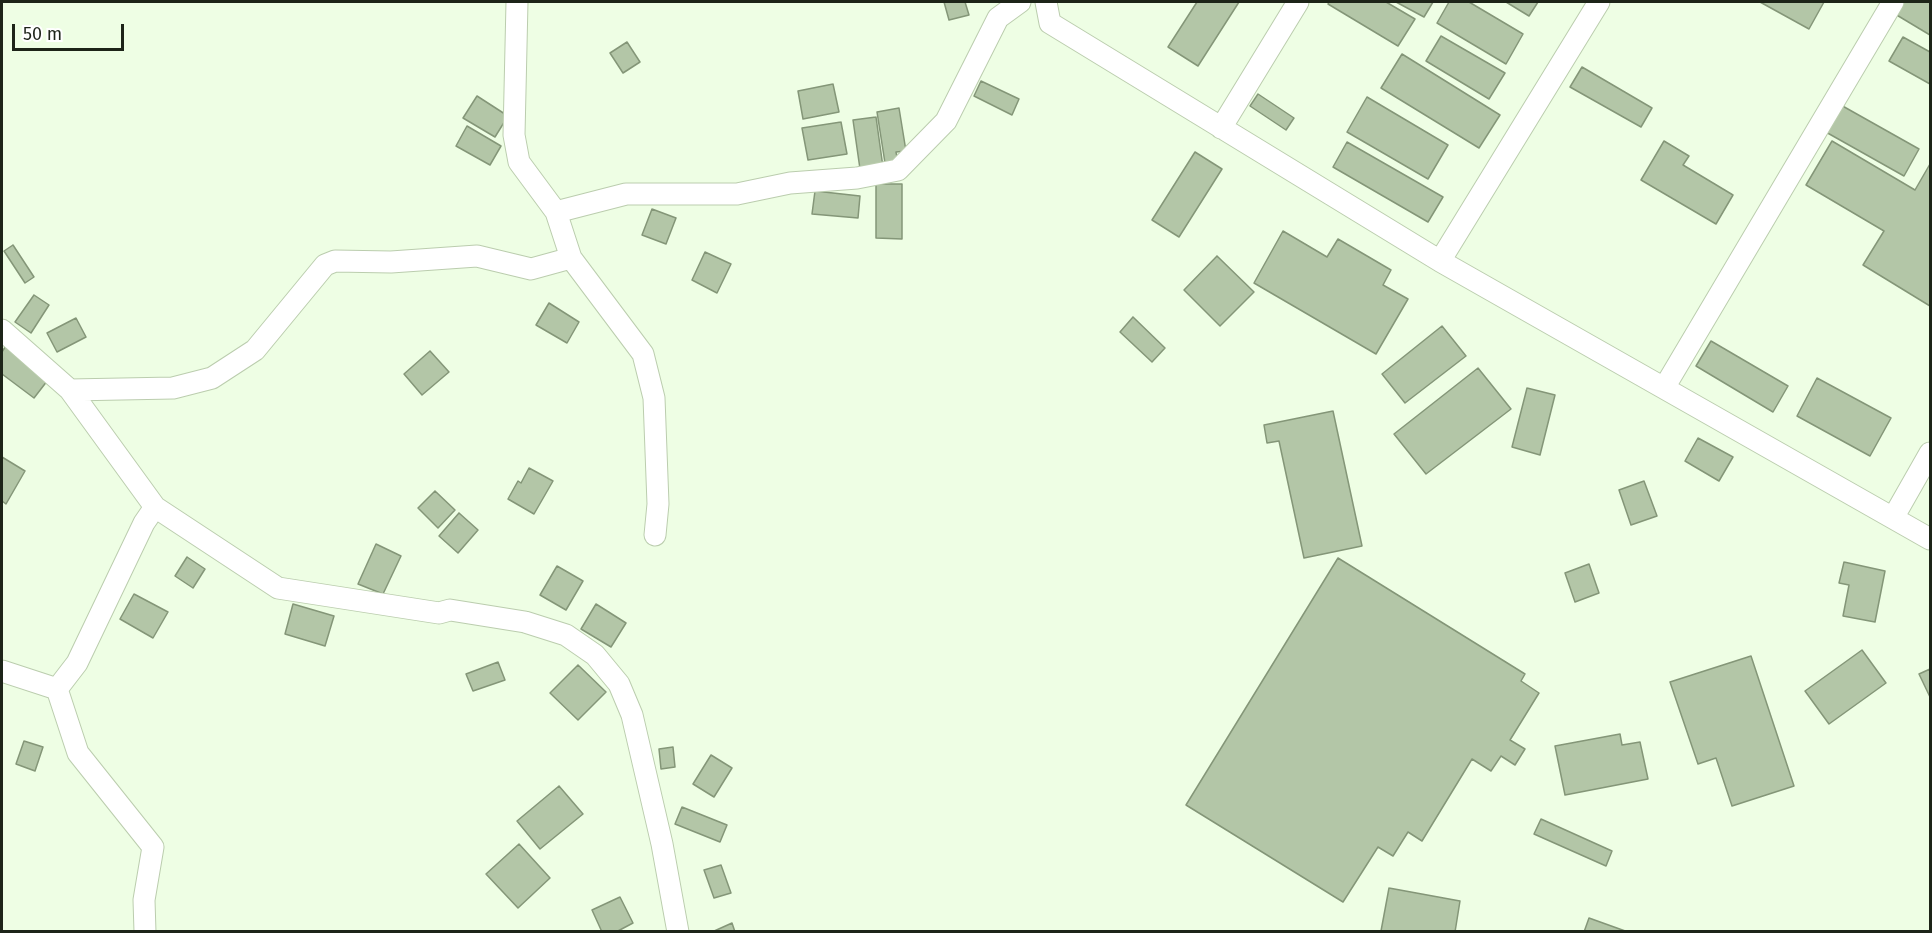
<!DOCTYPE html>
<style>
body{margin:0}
#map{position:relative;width:1932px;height:933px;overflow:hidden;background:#eefee4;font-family:"Fira Sans",sans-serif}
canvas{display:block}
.frame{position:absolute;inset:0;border:3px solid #1d2418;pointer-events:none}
.scale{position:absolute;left:12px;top:24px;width:112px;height:27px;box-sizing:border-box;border:3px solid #1d2418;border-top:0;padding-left:8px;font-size:18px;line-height:21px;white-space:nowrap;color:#1d2418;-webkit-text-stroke:4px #fff;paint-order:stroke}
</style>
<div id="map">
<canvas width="1932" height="933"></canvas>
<div class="frame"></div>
<div class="scale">50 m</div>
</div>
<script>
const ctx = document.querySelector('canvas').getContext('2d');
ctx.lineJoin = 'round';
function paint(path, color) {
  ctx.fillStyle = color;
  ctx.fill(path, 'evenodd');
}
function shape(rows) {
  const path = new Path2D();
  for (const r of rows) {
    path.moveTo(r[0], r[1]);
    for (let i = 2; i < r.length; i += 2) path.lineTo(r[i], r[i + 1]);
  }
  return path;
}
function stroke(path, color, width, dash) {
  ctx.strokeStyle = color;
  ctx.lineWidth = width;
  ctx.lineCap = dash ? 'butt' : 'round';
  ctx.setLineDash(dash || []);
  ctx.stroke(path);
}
const building = shape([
 [944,2,965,2,969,15,949,20,944,2],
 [1197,2,1239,2,1198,66,1168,47,1197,2],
 [1329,2,1386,2,1415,19,1398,46,1328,4,1329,2],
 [1396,2,1433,2,1424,17,1396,2],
 [1449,2,1469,2,1523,34,1506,64,1437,23,1449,2],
 [1506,2,1538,2,1529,16,1506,2],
 [1760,2,1824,2,1809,29,1760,2],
 [1903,2,1930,2,1930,35,1895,14,1903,2],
 [1441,36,1505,73,1489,99,1426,61,1441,36],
 [1903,37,1930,52,1930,84,1889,61,1903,37],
 [627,42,640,62,623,73,610,53,627,42],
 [1402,54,1500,115,1479,148,1381,88,1402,54],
 [1582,67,1652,108,1641,127,1570,87,1582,67],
 [981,81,1019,99,1012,115,974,96,981,81],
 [833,84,839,112,803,119,798,91,833,84],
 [1258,94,1294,118,1286,130,1250,106,1258,94],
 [477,96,508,116,495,137,463,118,477,96],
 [1367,97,1448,145,1428,179,1347,132,1367,97],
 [1839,104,1919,149,1904,176,1824,131,1839,104],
 [899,108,906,151,896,152,898,162,885,163,877,112,899,108],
 [876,117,883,167,861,176,853,120,876,117],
 [841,122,847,154,808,160,802,128,841,122],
 [467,126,501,146,490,165,456,146,467,126],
 [1664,141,1689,156,1683,165,1733,195,1716,224,1641,180,1664,141],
 [1832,141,1915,190,1930,164,1930,306,1863,265,1884,231,1806,185,1832,141],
 [1347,142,1443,197,1428,222,1333,167,1347,142],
 [1195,152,1222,169,1179,237,1152,220,1195,152],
 [876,184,902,184,902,239,876,238,876,184],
 [815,191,860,196,858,218,812,214,815,191],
 [652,209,676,218,666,244,642,235,652,209],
 [1283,231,1327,257,1338,239,1391,270,1383,285,1408,299,1376,354,1254,283,1283,231],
 [13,245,34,277,25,283,4,251,13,245],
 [705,252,731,264,717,293,692,280,705,252],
 [1217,256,1254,292,1220,326,1184,290,1217,256],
 [34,295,49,305,31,333,15,322,34,295],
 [549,303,579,322,567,343,536,325,549,303],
 [1133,317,1165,348,1152,362,1120,332,1133,317],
 [76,318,86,337,57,352,47,333,76,318],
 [1442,326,1466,356,1405,403,1382,374,1442,326],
 [1711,341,1788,386,1773,412,1696,366,1711,341],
 [7,344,51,376,34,398,2,374,2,352,7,344],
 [430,351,449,372,422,395,404,374,430,351],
 [1478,368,1511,409,1426,474,1394,434,1478,368],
 [1817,378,1891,418,1870,456,1797,416,1817,378],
 [1527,388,1555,395,1540,455,1512,447,1527,388],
 [1333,411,1362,546,1304,558,1279,441,1267,443,1264,425,1333,411],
 [1698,438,1733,457,1719,481,1685,461,1698,438],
 [2,457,25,471,6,504,2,501,2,457],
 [529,468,553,481,534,514,508,499,518,481,521,483,529,468],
 [1644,481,1657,516,1631,525,1619,490,1644,481],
 [435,491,455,510,438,528,418,508,435,491],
 [459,513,478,530,458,553,439,536,459,513],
 [376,544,401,556,383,594,358,584,376,544],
 [187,557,205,569,193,588,175,576,187,557],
 [1338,558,1525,674,1521,681,1539,693,1510,740,1525,749,1515,765,1501,756,1491,771,1472,759,1422,841,1408,832,1393,856,1378,847,1343,902,1186,805,1338,558],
 [1844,562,1885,571,1875,622,1843,616,1849,585,1839,583,1844,562],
 [1589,564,1599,593,1575,602,1565,573,1589,564],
 [557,566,583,581,566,610,540,595,557,566],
 [134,594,168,612,153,638,120,619,134,594],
 [293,604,334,616,325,646,285,634,293,604],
 [596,604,626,623,611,647,581,629,596,604],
 [1862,650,1886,683,1829,724,1805,691,1862,650],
 [1751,656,1794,786,1732,806,1716,758,1698,764,1670,682,1751,656],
 [498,662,505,680,473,691,466,674,498,662],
 [578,665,606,692,578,720,550,693,578,665],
 [1930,669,1930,697,1919,674,1930,669],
 [1620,734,1622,745,1640,742,1648,779,1565,795,1555,746,1620,734],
 [24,741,43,747,35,771,16,764,24,741],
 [673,747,675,767,661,769,659,749,673,747],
 [711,755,732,768,714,797,693,784,711,755],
 [559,786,583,814,540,849,517,821,559,786],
 [682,807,727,825,720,842,675,824,682,807],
 [1541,819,1612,851,1606,866,1534,834,1541,819],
 [519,844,550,878,518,908,486,874,519,844],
 [721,865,731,893,714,898,704,870,721,865],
 [1389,888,1460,901,1455,932,1381,931,1389,888],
 [620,897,633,923,616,932,602,932,592,910,620,897],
 [1589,918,1628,932,1584,932,1589,918],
 [732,923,735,932,712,932,732,923]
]);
paint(building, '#b3c6a7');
stroke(building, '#849678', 1.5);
const minor = shape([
 [517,2,514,135,519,162,556,212,571,258,643,354,654,398,658,504,655,535],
 [1046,2,1050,23,1440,261],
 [1599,2,1440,261,1930,539],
 [1221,128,1298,2],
 [556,212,626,194,737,194,790,183,857,178,898,170,946,121,998,18,1020,2],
 [2,330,70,390,155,507,278,588,439,613,450,610,525,622,566,635,595,655,619,684,632,715,662,844,678,932],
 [1664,388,1893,2],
 [70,390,173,388,212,378,255,350,325,265,335,261,391,262,477,256,531,269,571,258],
 [1893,518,1930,453],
 [2,671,57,689,78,753,153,847,144,900,145,932],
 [57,689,77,663,144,523,155,507]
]);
stroke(minor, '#bbcdae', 23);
stroke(minor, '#fff', 21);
</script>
